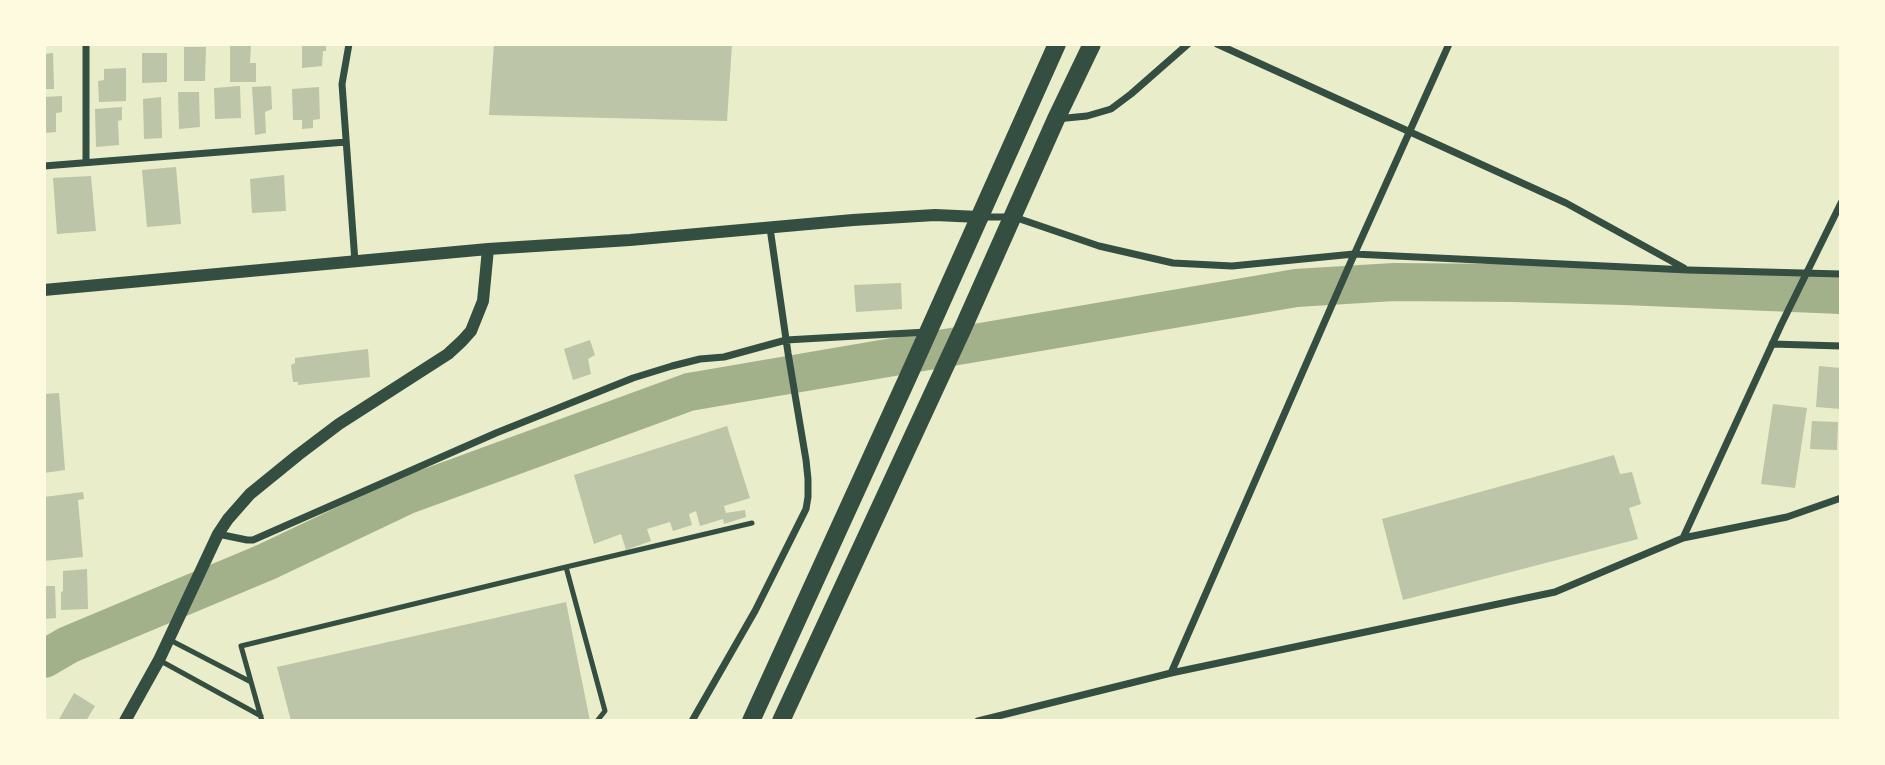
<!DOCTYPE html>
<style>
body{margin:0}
#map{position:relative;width:1885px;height:765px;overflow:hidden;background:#e9edc9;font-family:"DejaVu Sans",sans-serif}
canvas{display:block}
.frame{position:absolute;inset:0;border:46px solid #fefae0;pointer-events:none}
</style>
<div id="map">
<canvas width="1885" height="765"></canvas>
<div class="frame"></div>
</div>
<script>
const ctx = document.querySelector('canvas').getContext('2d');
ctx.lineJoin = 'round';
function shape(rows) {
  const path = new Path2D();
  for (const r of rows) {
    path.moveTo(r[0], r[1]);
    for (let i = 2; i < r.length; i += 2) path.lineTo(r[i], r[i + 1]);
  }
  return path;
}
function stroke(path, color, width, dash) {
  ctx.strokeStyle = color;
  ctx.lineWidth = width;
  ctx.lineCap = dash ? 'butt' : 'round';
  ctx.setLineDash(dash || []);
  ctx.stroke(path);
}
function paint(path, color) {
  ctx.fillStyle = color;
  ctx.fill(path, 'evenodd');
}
stroke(shape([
 [44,659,68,645,266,562,405,496,689,392,1296,288,1394,282,1513,283,1624,286,1841,295]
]), '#a3b18a', 38);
paint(shape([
 [230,44,251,44,250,63,256,63,256,82,230,82],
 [302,44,326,44,326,51,323,51,322,66,302,68],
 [494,44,732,44,727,121,489,115],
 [184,47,206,47,205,81,184,81],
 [53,53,54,89,44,89,44,54],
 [142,53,167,53,167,82,142,83],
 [126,68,126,101,99,102,98,81,104,80,104,69],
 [240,86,241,118,215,119,214,88],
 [271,86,272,109,265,112,266,133,255,135,252,87],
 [319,87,320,119,313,120,313,128,302,129,302,120,293,120,292,89],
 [178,92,199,92,200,127,179,129],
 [62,96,62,112,56,113,56,132,44,133,44,97],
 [161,97,162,138,144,139,143,99],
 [122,107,122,120,118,121,119,145,96,147,95,109],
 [176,167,181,224,147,227,142,170],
 [284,175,286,211,252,213,250,179],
 [91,176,96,231,57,234,53,178],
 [901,283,902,309,856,312,854,285],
 [590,340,595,355,588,359,591,374,573,380,564,349],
 [368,349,370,377,298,385,298,382,293,382,291,365,295,363,295,358],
 [1819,366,1841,368,1841,409,1816,407],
 [59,393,65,470,44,473,44,394],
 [1773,404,1807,408,1795,488,1761,484],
 [1812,421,1838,422,1837,450,1810,449],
 [727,426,750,498,724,506,726,513,745,510,746,517,724,524,723,519,700,526,696,511,689,514,692,525,673,531,670,522,647,529,651,541,626,550,621,534,594,544,574,475],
 [1614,455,1620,474,1632,472,1641,504,1629,508,1638,539,1403,600,1382,519],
 [83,492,84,499,78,500,83,557,44,561,44,497],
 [87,569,88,609,61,610,61,592,63,591,63,571],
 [44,586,55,586,56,618,44,619],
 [566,602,590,721,291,721,277,667],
 [74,693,95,706,86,721,58,721]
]), '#bcc5a7');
stroke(shape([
 [566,567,752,523],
 [170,640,251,682],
 [159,660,261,716],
 [262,721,241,646,566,567,605,711,597,721]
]), '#344e41', 5);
stroke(shape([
 [86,44,86,162],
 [349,44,342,84,355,262],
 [1217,44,1566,203,1684,268],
 [1056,119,1087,116,1111,109,1131,94,1188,44],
 [44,166,346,142],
 [982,217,1014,217,1099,246,1173,263,1232,266,1354,254,1688,270,1841,274],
 [1772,344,1841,346],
 [218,534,247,540,253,540,496,433,633,378,672,366,700,359,724,357,786,340,927,332],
 [1683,538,1781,325,1841,203],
 [1171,673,1349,266,1449,44],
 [692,721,755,611,806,509,808,497,808,479,806,460,788,353,770,228],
 [978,721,1171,673,1555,592,1683,538,1787,517,1841,498]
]), '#344e41', 7);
stroke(shape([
 [44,290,488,249],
 [125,721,159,660,218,534,228,519,250,494,298,455,339,424,448,354,462,341,471,331,483,301,488,249,630,240,853,220,935,215,979,217]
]), '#344e41', 12);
stroke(shape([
 [751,721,908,377,1057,44],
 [781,721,963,328,1056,119,1092,44]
]), '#344e41', 18);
</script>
